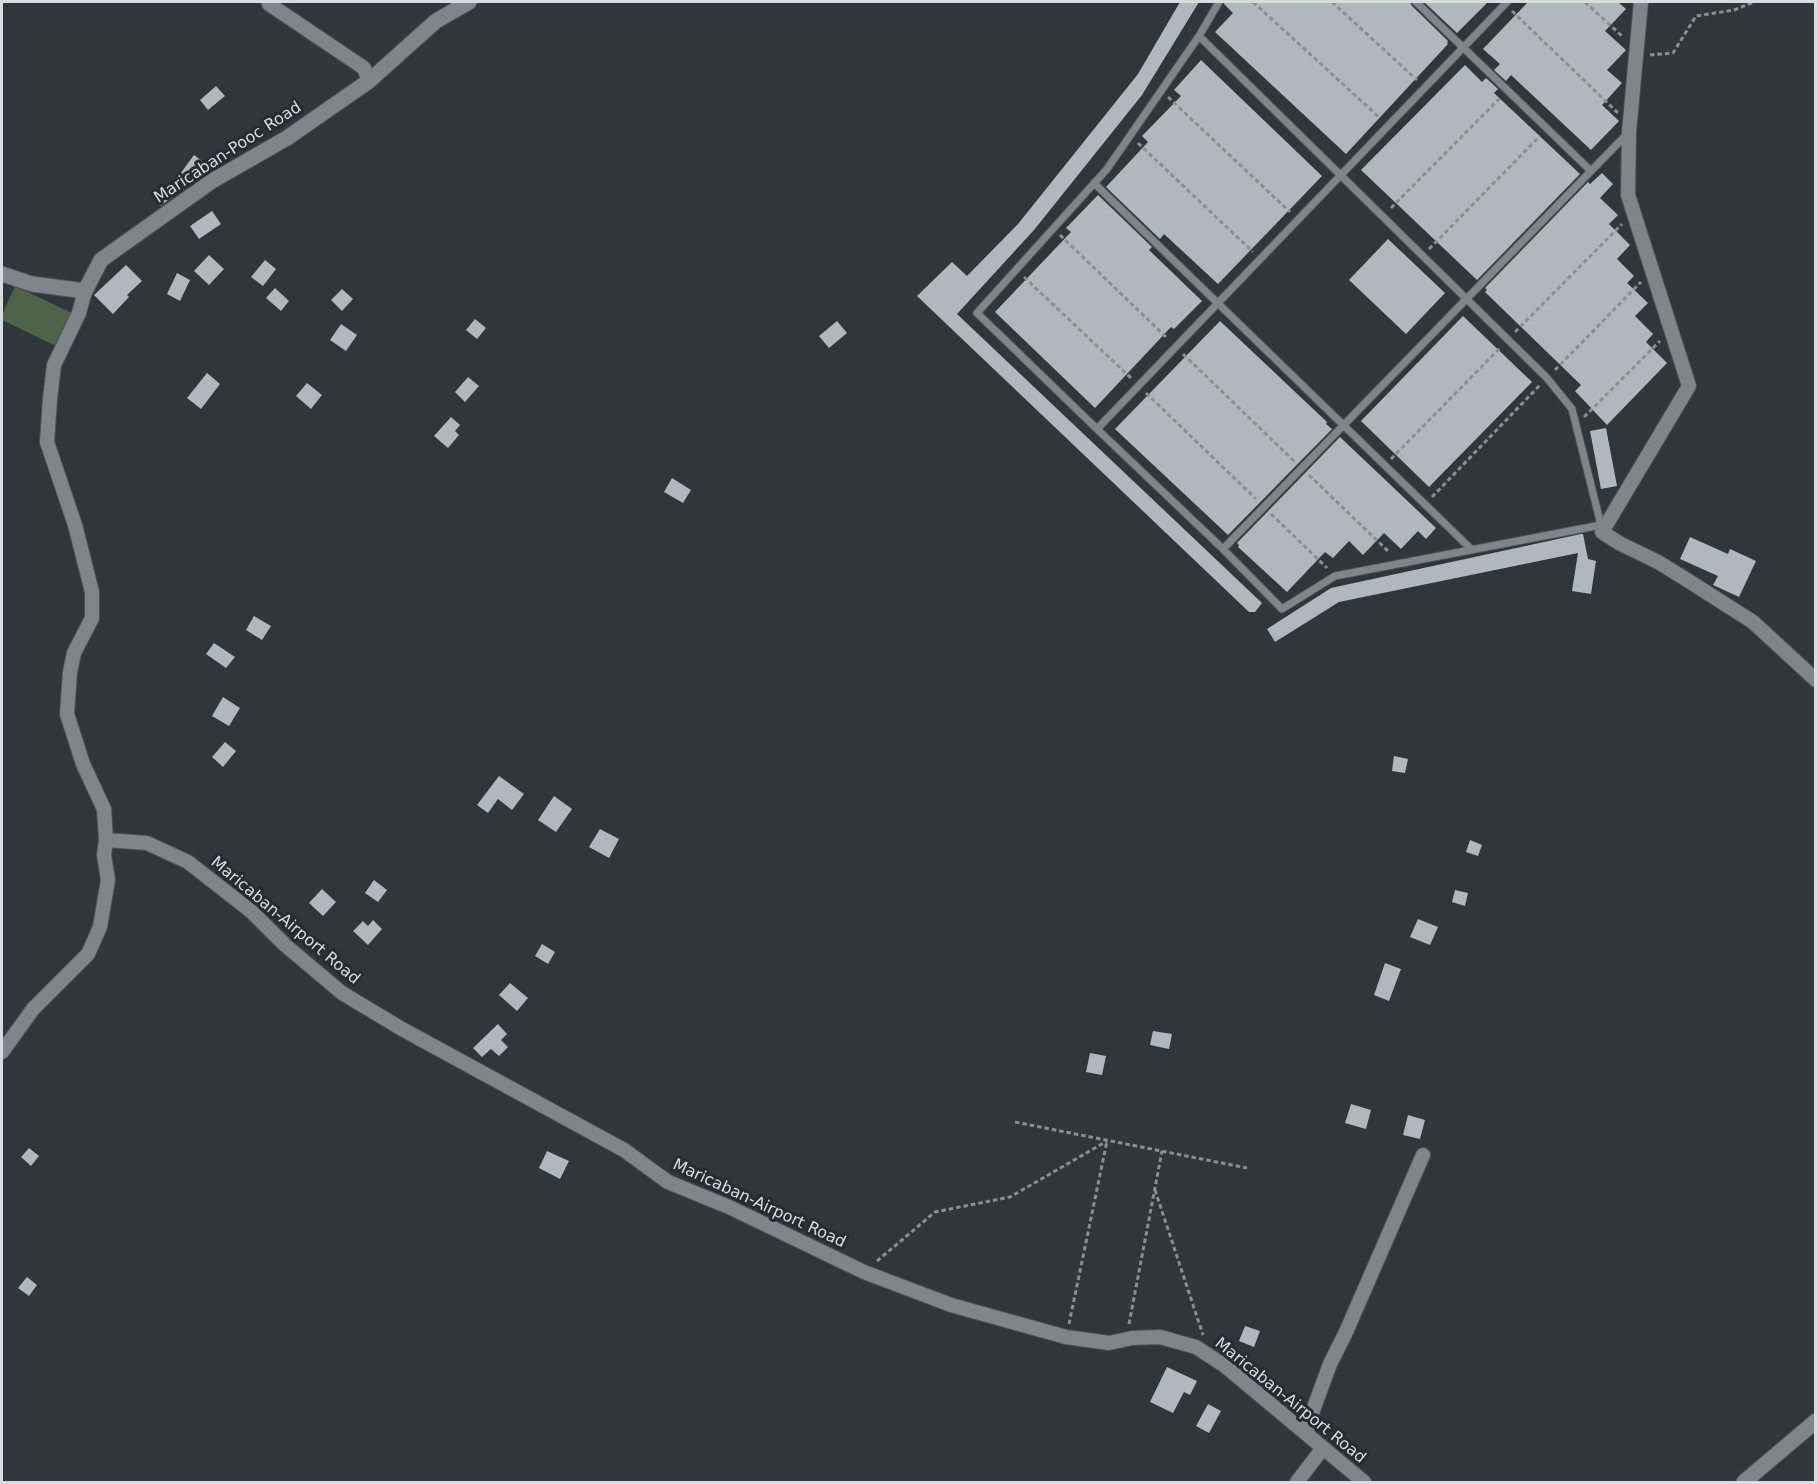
<!DOCTYPE html>
<style>
body{margin:0}
#map{position:relative;width:1817px;height:1484px;overflow:hidden;background:#31363c;font-family:"DejaVu Sans",sans-serif}
canvas{display:block}
.frame{position:absolute;inset:0;border:3px solid #d9dcdf;pointer-events:none}
</style>
<div id="map">
<canvas width="1817" height="1484"></canvas>
<div class="frame"></div>
</div>
<script>
const ctx = document.querySelector('canvas').getContext('2d');
ctx.lineJoin = 'round';
function paint(path, color) {
  ctx.fillStyle = color;
  ctx.fill(path, 'evenodd');
}
function shape(rows) {
  const path = new Path2D();
  for (const r of rows) {
    path.moveTo(r[0], r[1]);
    for (let i = 2; i < r.length; i += 2) path.lineTo(r[i], r[i + 1]);
  }
  return path;
}
function stroke(path, color, width, dash) {
  ctx.strokeStyle = color;
  ctx.lineWidth = width;
  ctx.lineCap = dash ? 'butt' : 'round';
  ctx.setLineDash(dash || []);
  ctx.stroke(path);
}
function label(font, color, halo, rows, align = 'center') {
  ctx.font = font + ' "DejaVu Sans",sans-serif';
  ctx.lineWidth = 6;
  ctx.setLineDash([]);
  ctx.textBaseline = 'middle';
  ctx.strokeStyle = halo;
  ctx.fillStyle = color;
  for (const [text, x, y, turn = 0] of rows) {
    ctx.save();
    ctx.translate(x, y);
    ctx.rotate((+turn || 0) * Math.PI / 180);
    ctx.textAlign = isNaN(turn) ? turn : align;
    if (halo) ctx.strokeText(text, 0, 0);
    ctx.fillText(text, 0, 0);
    ctx.restore();
  }
}
paint(shape([
 [15,286,72,313,56,346,2,320,2,315]
]), '#4f624a');
paint(shape([
 [1180,2,1199,2,1142,95,1034,230,957,314,1262,603,1255,612,1249,612,917,296,952,262,967,276,1018,224,1138,74],
 [1225,2,1410,2,1412,6,1448,41,1447,43,1448,44,1346,154,1215,32,1233,13,1224,4],
 [1424,2,1488,2,1457,33],
 [1528,2,1618,2,1626,9,1605,31,1626,50,1607,70,1622,83,1602,105,1619,121,1591,150,1511,75,1506,81,1494,70,1500,64,1483,49],
 [1201,60,1322,176,1218,284,1164,234,1160,239,1106,187,1148,142,1142,136,1181,96,1174,90],
 [1465,65,1482,82,1486,78,1498,89,1494,93,1580,174,1477,280,1361,170],
 [216,86,225,96,208,110,200,100],
 [194,155,210,167,204,175,160,206,158,204],
 [1602,173,1613,184,1600,198,1618,215,1609,224,1630,245,1617,259,1634,276,1627,283,1648,303,1635,316,1653,334,1646,342,1667,363,1607,425,1575,391,1581,385,1485,292,1487,290,1485,288,1588,182,1590,184],
 [1098,195,1152,247,1149,250,1202,301,1174,329,1171,327,1095,408,995,312,1071,232,1066,228],
 [212,211,221,224,199,239,190,226],
 [1388,239,1445,293,1406,334,1349,280],
 [209,255,224,269,209,285,194,271],
 [265,260,276,269,263,286,251,277],
 [126,265,142,281,127,295,129,297,113,314,94,295],
 [177,273,190,280,180,301,167,294],
 [275,288,289,301,281,311,266,298],
 [342,289,353,299,342,311,331,300],
 [1463,316,1532,382,1429,487,1361,421],
 [475,319,486,328,477,339,466,330],
 [837,321,847,333,829,348,819,336],
 [1220,321,1327,422,1326,424,1332,429,1228,535,1115,429],
 [341,324,357,335,346,351,330,340],
 [207,373,220,384,201,409,187,398],
 [468,377,479,386,465,402,455,392],
 [307,383,322,395,311,409,296,396],
 [451,417,460,425,455,431,459,435,448,448,434,436],
 [1606,428,1617,486,1601,489,1590,431],
 [1340,437,1436,528,1426,539,1418,531,1401,549,1384,533,1363,555,1349,541,1333,558,1325,552,1287,592,1238,547,1239,545,1237,543],
 [672,478,691,490,683,503,664,492],
 [1581,534,1583,534,1588,559,1596,561,1591,594,1572,591,1578,553,1339,602,1275,642,1267,629,1331,588],
 [1690,537,1728,554,1730,549,1756,561,1739,597,1713,585,1718,576,1680,559],
 [254,616,271,626,262,640,246,630],
 [214,643,235,657,226,668,206,654],
 [223,697,240,708,229,726,212,716],
 [225,742,236,751,223,767,212,757],
 [1394,756,1408,759,1405,773,1392,771],
 [499,776,524,794,512,810,498,799,488,813,477,805],
 [554,796,572,809,556,832,538,820],
 [600,829,619,839,609,858,589,847],
 [1470,840,1482,845,1478,856,1466,852],
 [374,880,387,890,378,902,365,893],
 [322,889,336,902,323,916,309,903],
 [1455,890,1468,893,1465,906,1452,902],
 [1418,919,1438,927,1430,945,1410,937],
 [373,920,382,929,368,945,353,931,363,921,368,926],
 [542,944,555,952,548,964,535,956],
 [1385,963,1401,969,1389,1001,1374,995],
 [510,983,528,998,517,1011,499,995],
 [498,1024,507,1034,501,1040,508,1047,499,1056,491,1049,482,1057,473,1048],
 [1153,1031,1172,1034,1169,1049,1150,1045],
 [1090,1053,1106,1056,1102,1075,1086,1072],
 [1351,1104,1371,1110,1366,1129,1345,1123],
 [1408,1115,1425,1120,1420,1139,1403,1135],
 [29,1148,39,1156,31,1166,21,1157],
 [547,1151,569,1161,560,1179,539,1168],
 [27,1277,37,1285,29,1296,18,1288],
 [1245,1326,1260,1331,1254,1347,1239,1341],
 [1167,1367,1197,1381,1190,1395,1184,1392,1173,1413,1150,1402],
 [1208,1404,1221,1411,1209,1433,1196,1426]
]), '#b1b7be');
const lane = shape([
 [1416,2,1591,171],
 [1507,2,1097,429,1223,549,1282,609,1335,576,1601,525],
 [1199,36,1547,378,1572,409,1602,529],
 [1094,183,1471,549],
 [1097,429,977,313,1107,169,1199,36,1219,2],
 [1223,549,1627,134]
]);
const street = shape([
 [1641,2,1629,132,1628,195,1689,386,1602,532,1619,543,1658,562,1684,578,1753,622,1816,680],
 [269,4,364,68,369,81],
 [106,840,147,843,188,862,252,912,285,945,342,993,402,1029,624,1150,668,1182,729,1207,864,1272,951,1305,1066,1337,1109,1343,1132,1338,1160,1337,1196,1347,1225,1366,1364,1482],
 [2,1052,33,1009,88,954,100,927,108,880,104,855,106,840,104,809,83,764,67,714,70,672,74,653,92,618,92,592,75,525,47,442,50,399,54,365,79,313,85,291],
 [1307,1434,1309,1421,1330,1364,1346,1332,1423,1155],
 [1297,1482,1323,1448]
]);
const secondary = shape([
 [2,274,32,284,85,291,101,260,212,181,287,138,369,81,436,21,469,2],
 [1744,1482,1816,1421]
]);
stroke(lane, '#4f5258', 9);
stroke(street, '#4f5258', 16);
stroke(secondary, '#4f5258', 17);
stroke(shape([
 [1253,2,1380,118],
 [1332,2,1417,80],
 [1585,2,1623,37],
 [1512,11,1618,113],
 [1650,55,1673,53,1696,16,1734,10,1754,2],
 [1168,97,1290,212],
 [1138,143,1253,252],
 [1391,208,1500,98],
 [1060,235,1168,339],
 [1429,249,1540,136],
 [1024,277,1131,378],
 [1515,332,1622,224],
 [1183,354,1295,462],
 [1555,370,1641,282],
 [1146,393,1256,499],
 [1584,417,1660,341],
 [1391,459,1500,348],
 [1309,475,1390,553],
 [1432,497,1540,385],
 [1271,514,1327,568],
 [1015,1122,1247,1168],
 [1155,1190,1203,1335],
 [877,1261,935,1212,1010,1197,1107,1141],
 [1069,1324,1107,1141],
 [1129,1324,1162,1151]
]), '#8b8f93', 3, [4.5, 3]);
stroke(lane, '#7f858b', 7);
stroke(street, '#7f858b', 14);
stroke(secondary, '#7f858b', 15);
label('16px', '#d9dcdf', '#272c31', [
 ["Maricaban-Pooc Road",228,153,-33],
 ["Maricaban-Airport Road",285,921,40],
 ["Maricaban-Airport Road",759,1204,25],
 ["Maricaban-Airport Road",1290,1401,39]
]);
</script>
